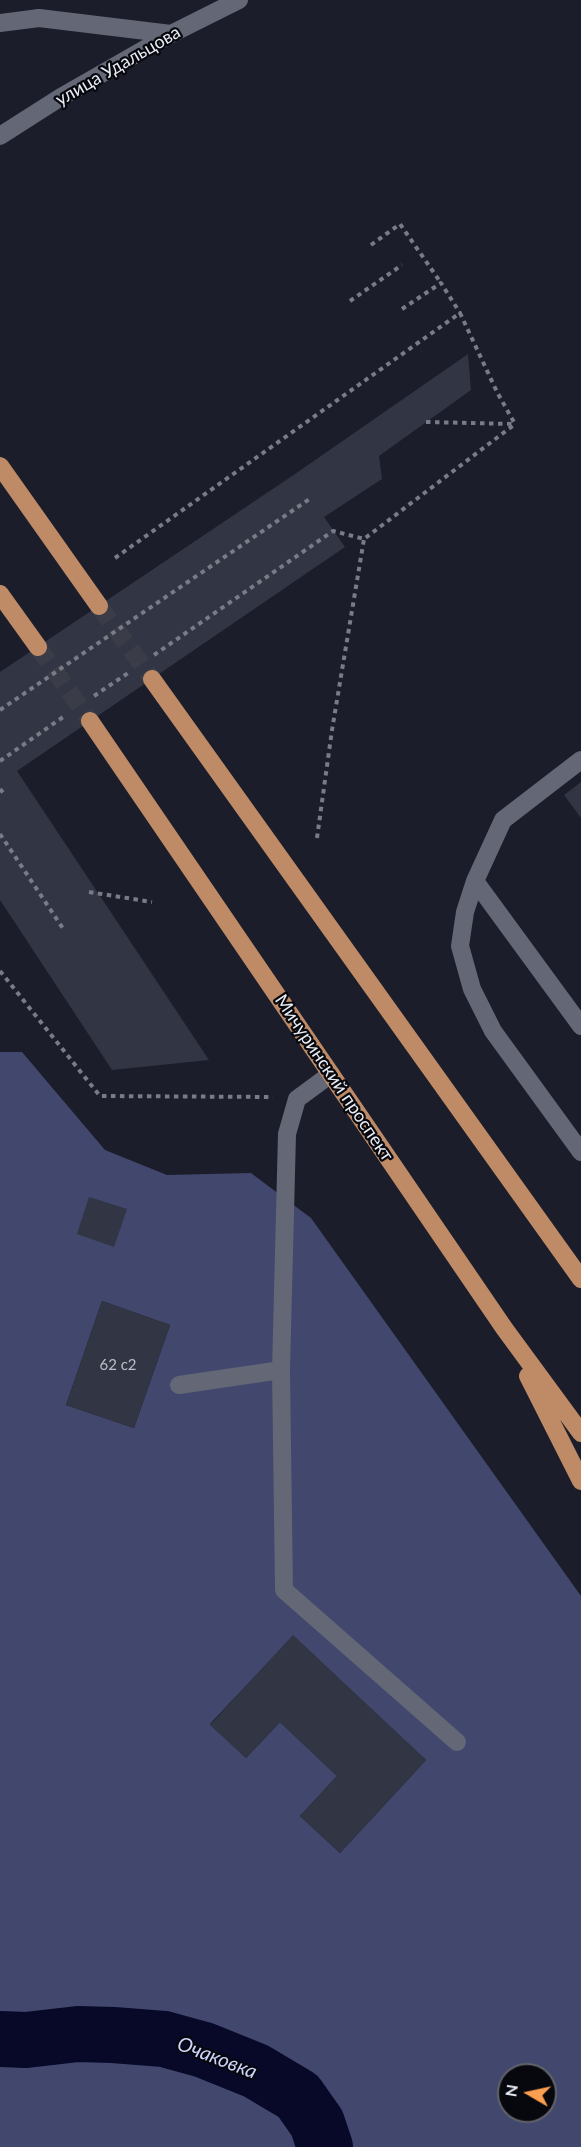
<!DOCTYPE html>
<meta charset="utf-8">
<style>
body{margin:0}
#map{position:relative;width:581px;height:2147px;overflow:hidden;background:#1b1d2a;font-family:Lato,sans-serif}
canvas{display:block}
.north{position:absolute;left:497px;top:2063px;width:60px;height:60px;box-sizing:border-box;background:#07080d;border:2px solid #62636a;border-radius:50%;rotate:279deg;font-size:16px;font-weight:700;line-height:24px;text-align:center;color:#eaecf5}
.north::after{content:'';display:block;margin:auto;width:21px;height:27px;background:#fb9e50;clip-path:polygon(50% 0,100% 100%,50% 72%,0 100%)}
</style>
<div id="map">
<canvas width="581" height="2147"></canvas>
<div class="north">N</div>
</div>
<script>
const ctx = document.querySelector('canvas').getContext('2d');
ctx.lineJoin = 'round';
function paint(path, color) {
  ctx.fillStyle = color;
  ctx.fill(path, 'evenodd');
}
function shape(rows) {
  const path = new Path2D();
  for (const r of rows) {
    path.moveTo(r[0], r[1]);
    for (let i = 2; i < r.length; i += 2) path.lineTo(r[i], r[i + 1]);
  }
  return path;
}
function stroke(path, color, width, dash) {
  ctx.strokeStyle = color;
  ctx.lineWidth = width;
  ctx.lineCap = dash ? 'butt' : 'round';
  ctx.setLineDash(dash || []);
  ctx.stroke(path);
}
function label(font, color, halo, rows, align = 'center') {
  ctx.font = font + ' Lato,sans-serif';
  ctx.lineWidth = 4.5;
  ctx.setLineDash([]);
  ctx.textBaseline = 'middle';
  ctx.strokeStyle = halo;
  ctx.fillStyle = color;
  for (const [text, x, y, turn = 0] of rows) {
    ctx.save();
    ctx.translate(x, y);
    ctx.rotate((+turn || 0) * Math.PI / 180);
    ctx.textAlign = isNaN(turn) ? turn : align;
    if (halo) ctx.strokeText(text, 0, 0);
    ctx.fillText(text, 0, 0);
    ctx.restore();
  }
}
paint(shape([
 [0,1052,22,1052,105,1150,167,1175,251,1173,311,1218,581,1596,581,2147,0,2147],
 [102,1301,170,1325,134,1428,66,1405],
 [293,1636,426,1760,340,1853,300,1816,337,1776,280,1722,246,1758,210,1724],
 [509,2075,545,2075,545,2111,509,2111]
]), '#41476d');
stroke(shape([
 [0,2039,26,2040,78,2034,113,2035,164,2039,204,2050,256,2071,298,2096,317,2123,325,2147]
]), '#080929', 56);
paint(shape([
 [468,354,471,390,379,456,382,479,324,517,345,547,17,771,209,1060,112,1070,0,900,0,672,295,474],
 [581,782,581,818,564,795],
 [89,1197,127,1209,114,1247,77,1234],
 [102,1301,170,1325,134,1428,66,1405],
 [293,1635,426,1760,340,1853,300,1816,337,1776,280,1722,246,1758,210,1725]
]), '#323543');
stroke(shape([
 [99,606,152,679],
 [38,647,90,721]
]), '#3a3c48', 18, [18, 9]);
stroke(shape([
 [371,245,400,224,441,283],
 [350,301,402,265],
 [402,309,441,283,460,313],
 [426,422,514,424],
 [115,558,460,313,497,392,515,424],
 [154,655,333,531,364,539,515,424],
 [94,696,128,673],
 [0,710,311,498],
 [0,761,66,715],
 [0,789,5,795],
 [0,834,64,930],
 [317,838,332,730,364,539],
 [89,892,152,902],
 [0,971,100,1096,273,1097]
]), '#797b86', 4, [4.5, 4.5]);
stroke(shape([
 [0,23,39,18,171,34],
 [0,136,61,97,171,34,239,0],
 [581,760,503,820,475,881,465,912,460,946,472,989,493,1031,581,1152],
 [475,881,581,1026],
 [331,1074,297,1099,287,1134,281,1370,284,1590,457,1742],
 [179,1385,281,1370]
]), '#636776', 18);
stroke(shape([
 [0,466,99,606],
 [0,594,38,647],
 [152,679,581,1279],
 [90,721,504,1328,581,1433],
 [528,1376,581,1481]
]), '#be8b66', 18);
label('15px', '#bcbec8', null, [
 ["62 с2",118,1365]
]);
label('18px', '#eaecf5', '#07080d', [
 ["улица Удальцова",118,66,-30],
 ["Мичуринский проспект",334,1078,56]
]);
label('italic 20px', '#ccd5fd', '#07080d', [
 ["Очаковка",217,2058,21]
]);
</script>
